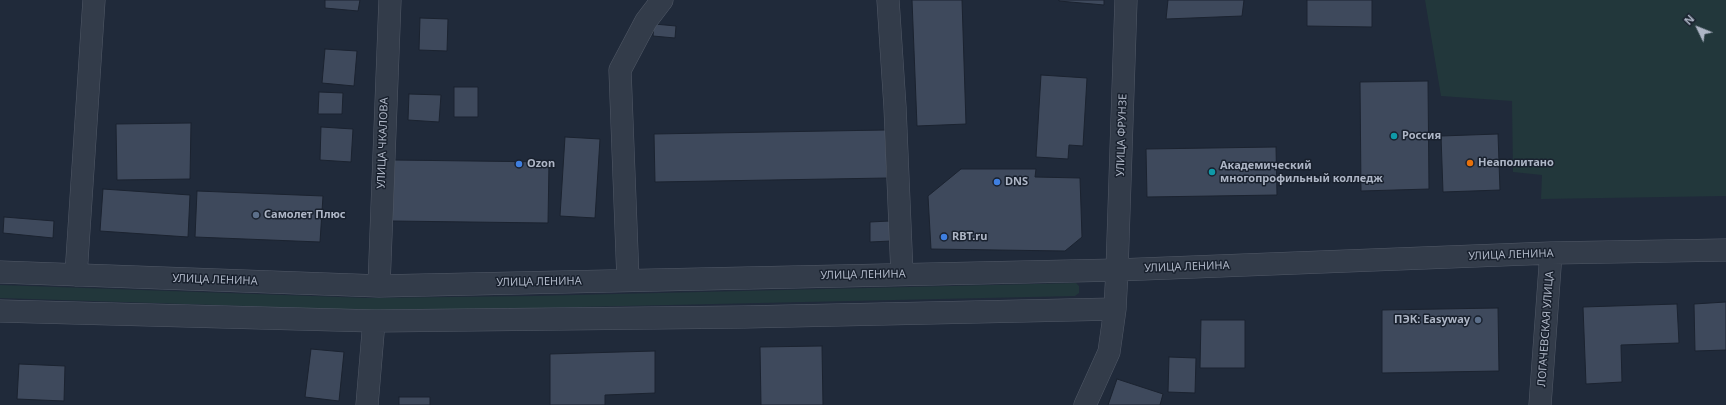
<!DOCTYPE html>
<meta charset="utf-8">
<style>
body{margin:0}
#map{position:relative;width:1726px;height:405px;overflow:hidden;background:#202a3a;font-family:"Noto Sans",sans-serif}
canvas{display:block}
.north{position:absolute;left:1678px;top:8px;width:40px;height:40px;-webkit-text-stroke:3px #19212e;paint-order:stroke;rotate:313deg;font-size:11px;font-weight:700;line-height:16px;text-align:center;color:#aeb6c6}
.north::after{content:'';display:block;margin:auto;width:14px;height:18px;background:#aeb6c6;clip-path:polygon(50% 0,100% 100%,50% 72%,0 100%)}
</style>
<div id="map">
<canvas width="1726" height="405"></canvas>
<div class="north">N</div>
</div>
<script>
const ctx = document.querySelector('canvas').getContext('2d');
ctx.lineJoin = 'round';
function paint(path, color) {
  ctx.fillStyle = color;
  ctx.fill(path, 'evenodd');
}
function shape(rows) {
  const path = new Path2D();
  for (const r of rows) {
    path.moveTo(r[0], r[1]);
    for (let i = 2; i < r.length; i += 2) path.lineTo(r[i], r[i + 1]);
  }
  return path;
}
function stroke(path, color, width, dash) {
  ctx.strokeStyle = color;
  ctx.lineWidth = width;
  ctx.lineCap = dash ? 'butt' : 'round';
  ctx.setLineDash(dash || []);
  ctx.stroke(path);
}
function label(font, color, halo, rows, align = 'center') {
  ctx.font = font + ' "Noto Sans",sans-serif';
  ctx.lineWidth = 3;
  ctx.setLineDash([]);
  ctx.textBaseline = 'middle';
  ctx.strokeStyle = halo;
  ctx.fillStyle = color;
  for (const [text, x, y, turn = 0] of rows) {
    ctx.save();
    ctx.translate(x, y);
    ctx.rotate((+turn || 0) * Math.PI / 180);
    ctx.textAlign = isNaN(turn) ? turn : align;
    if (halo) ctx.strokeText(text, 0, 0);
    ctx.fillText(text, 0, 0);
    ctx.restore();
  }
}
paint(shape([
 [1425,0,1726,0,1726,196,1541,199,1542,175,1513,172,1512,101,1441,96],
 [1076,283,1079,286,1079,293,1075,296,534,308,368,310,0,298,0,285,368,298,533,296]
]), '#22373b');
const building = shape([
 [325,0,360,0,358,11,325,8,325,0],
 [912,0,962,0,966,124,917,126,912,0],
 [1059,0,1104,0,1104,5,1059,1,1059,0],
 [1168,0,1244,0,1242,16,1166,19,1168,0],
 [1307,0,1372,0,1372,27,1307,26,1307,0],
 [420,18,448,19,447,51,419,50,420,18],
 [654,24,676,26,675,38,653,36,654,24],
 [325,49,357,51,354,86,322,83,325,49],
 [1041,75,1087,78,1083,146,1069,145,1068,159,1036,157,1041,75],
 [1428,81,1429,189,1361,191,1360,82,1428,81],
 [454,87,478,87,478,117,454,117,454,87],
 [319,92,343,93,342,114,318,114,319,92],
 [409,94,441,95,439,122,408,120,409,94],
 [191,123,190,179,117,180,116,124,191,123],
 [321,127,353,129,351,162,320,160,321,127],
 [886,130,887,178,655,182,654,134,886,130],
 [1498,134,1500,190,1443,192,1441,136,1498,134],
 [565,137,600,139,595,218,560,216,565,137],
 [1276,147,1277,195,1147,197,1146,149,1276,147],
 [393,160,549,162,548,223,392,221,393,160],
 [961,169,1036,169,1035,177,1080,178,1082,237,1065,251,931,249,928,196,961,169],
 [103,189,190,195,188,237,100,231,103,189],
 [197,191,323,196,320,242,195,237,197,191],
 [4,217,54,221,53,238,3,233,4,217],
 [890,221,891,241,870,242,870,222,890,221],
 [1726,302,1726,350,1695,351,1694,304,1726,302],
 [1677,304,1679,343,1621,345,1622,382,1586,384,1583,307,1677,304],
 [1498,308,1499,371,1382,373,1382,310,1498,308],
 [1201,320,1245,320,1245,368,1200,368,1201,320],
 [822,346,823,405,761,405,760,347,822,346],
 [311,349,344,352,339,401,305,397,311,349],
 [655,351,655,393,605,395,605,405,550,405,550,354,655,351],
 [1169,357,1196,358,1195,393,1168,392,1169,357],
 [19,364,65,366,64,401,17,399,19,364],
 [1117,379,1163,394,1160,405,1108,405,1117,379],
 [399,397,430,397,430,405,399,405,399,397]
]);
paint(building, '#3e495c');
stroke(building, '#1b2330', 1);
const minor = shape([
 [888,0,895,107,902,274],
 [0,272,379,286,1117,270,1551,253,1726,250],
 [76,275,94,0],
 [628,280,620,70,646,21,662,0],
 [379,286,390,0],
 [0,311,374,321,744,317,1115,309],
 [367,405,374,321],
 [1085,405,1109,352,1115,309,1117,270,1126,0],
 [1540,405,1551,253]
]);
stroke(minor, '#515967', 23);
stroke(minor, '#333c4a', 22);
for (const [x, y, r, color] of [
 [1394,136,4,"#0f9aa8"],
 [1470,163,4,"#e8710a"],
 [519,164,4,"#3f7fe0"],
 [1212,172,4,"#0f9aa8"],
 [997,182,4,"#3f7fe0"],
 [256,215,4,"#5c6f8a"],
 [944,237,4,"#3f7fe0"],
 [1478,320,4,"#5c6f8a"]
]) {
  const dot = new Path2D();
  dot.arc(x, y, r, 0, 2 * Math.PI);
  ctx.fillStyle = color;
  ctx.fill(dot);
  stroke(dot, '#19212e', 1.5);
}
label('11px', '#aeb6c6', '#19212e', [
 ["УЛИЦА ФРУНЗЕ",1122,135,-88],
 ["УЛИЦА ЧКАЛОВА",383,143,-88],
 ["УЛИЦА ЛЕНИНА",1511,255,-2],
 ["УЛИЦА ЛЕНИНА",1187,267,-2],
 ["УЛИЦА ЛЕНИНА",863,275,-1],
 ["УЛИЦА ЛЕНИНА",215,280,2],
 ["УЛИЦА ЛЕНИНА",539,282,-1],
 ["ЛОГАЧЕВСКАЯ УЛИЦА",1546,329,-86]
]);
label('bold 11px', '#aeb6c6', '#19212e', [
 ["Россия",1402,136],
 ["Неаполитано",1478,163],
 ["Ozon",527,164],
 ["Академический",1220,166],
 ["многопрофильный колледж",1220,179],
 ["DNS",1005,182],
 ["Самолет Плюс",264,215],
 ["RBT.ru",952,237],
 ["ПЭК: Easyway",1470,320,"right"]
], 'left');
</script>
